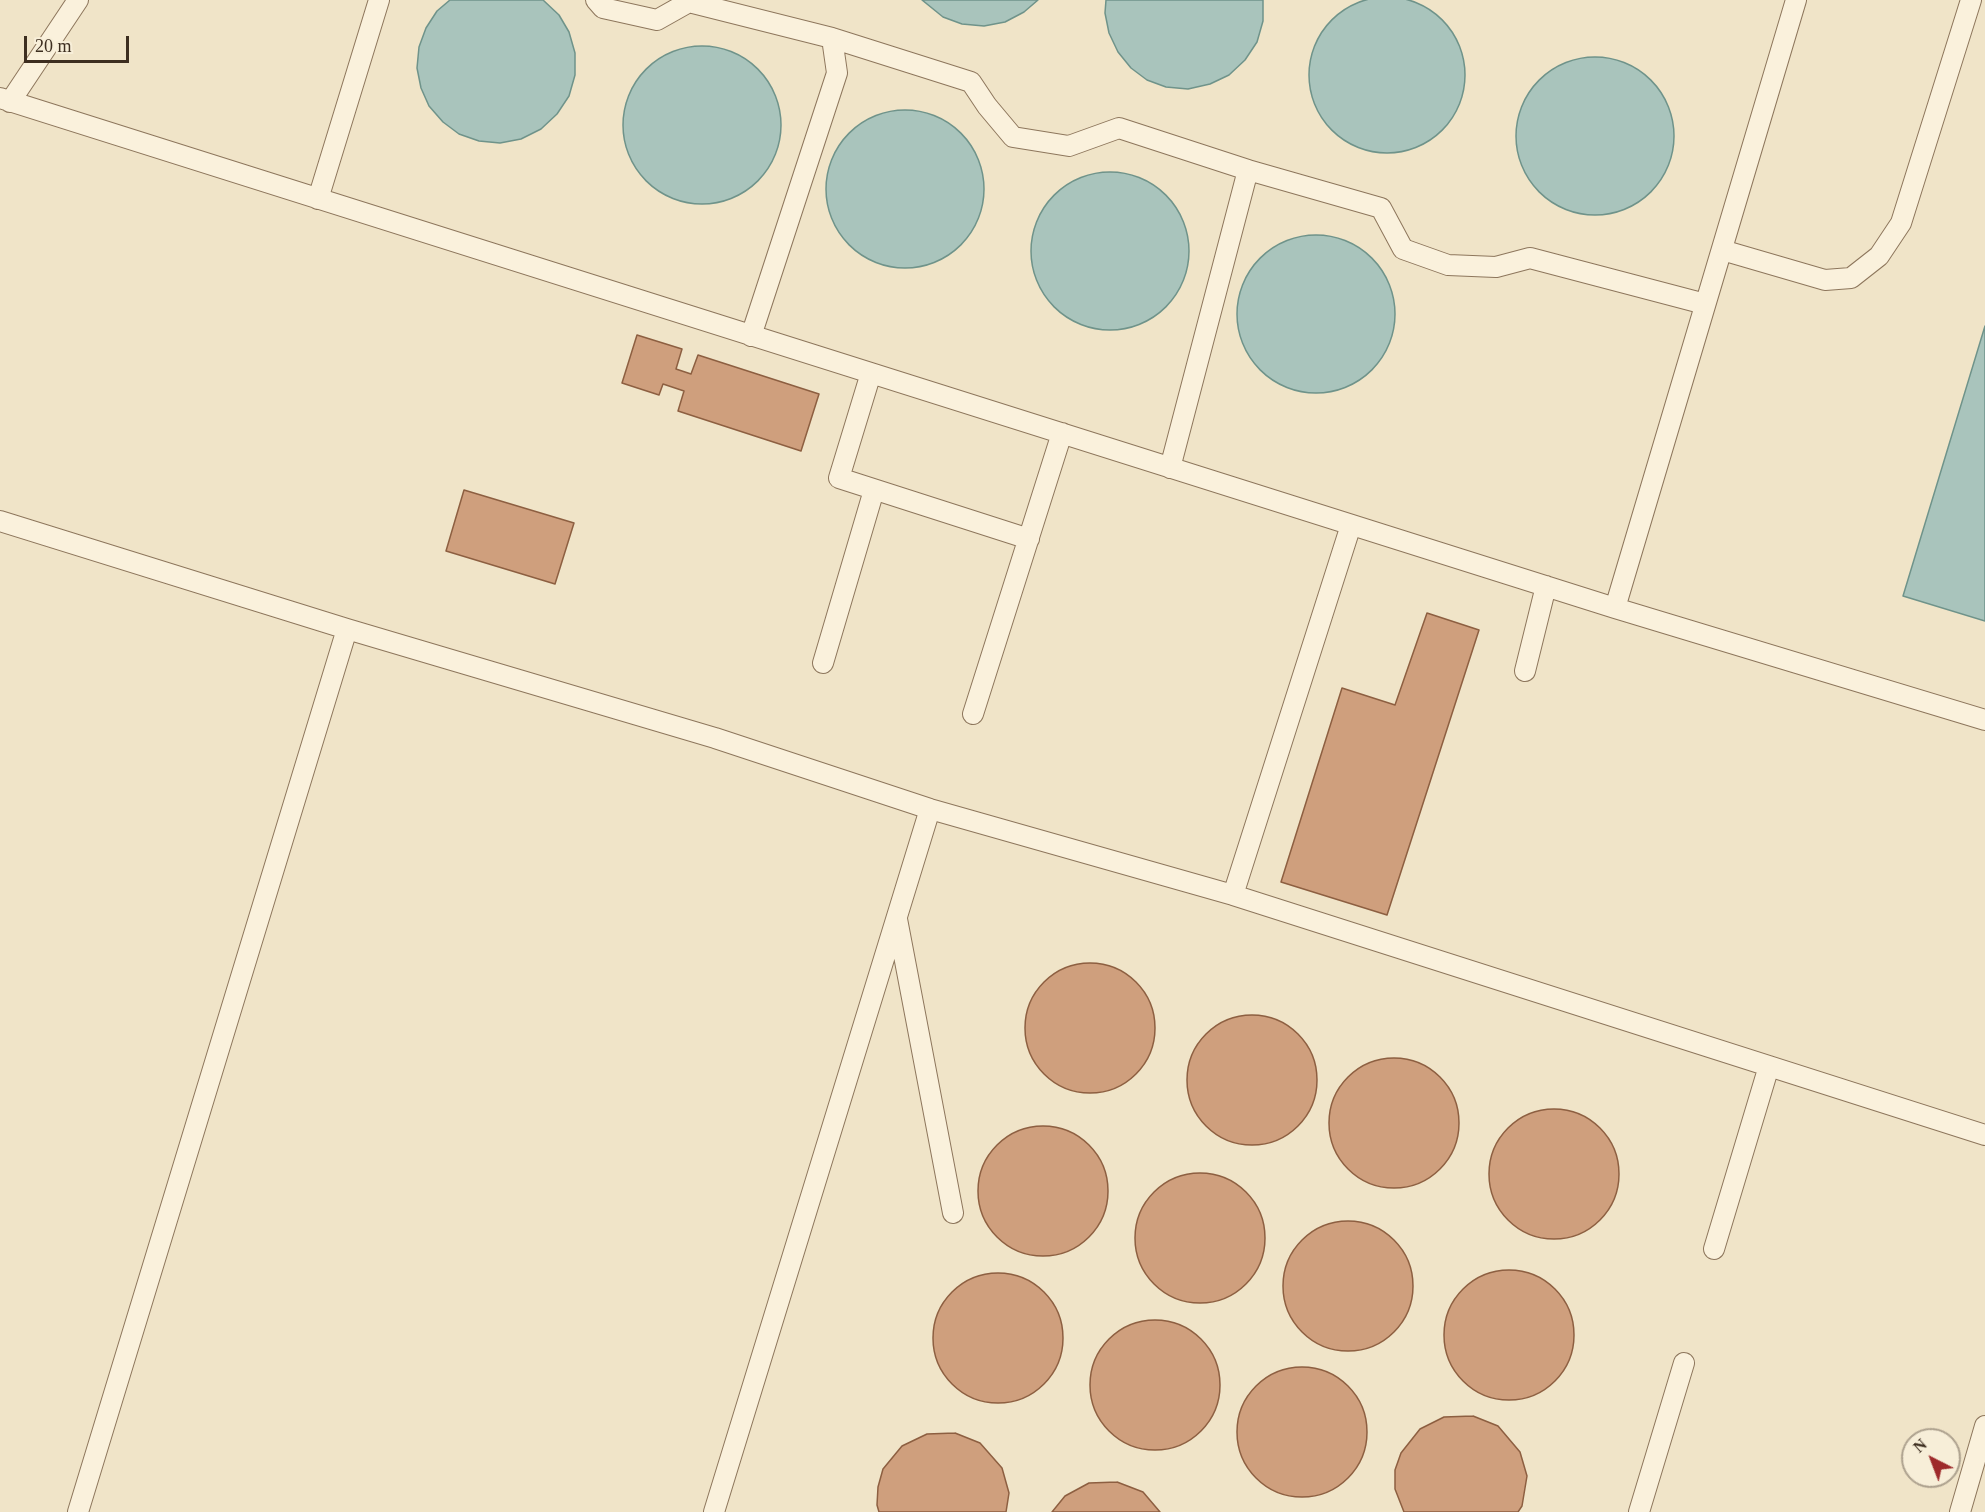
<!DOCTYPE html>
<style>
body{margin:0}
#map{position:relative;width:1985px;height:1512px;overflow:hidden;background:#f0e4c8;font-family:"Times New Roman",serif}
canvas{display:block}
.north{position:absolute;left:1901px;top:1428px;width:60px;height:60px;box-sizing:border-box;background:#f7eed8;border:2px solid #ada18e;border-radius:50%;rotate:318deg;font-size:16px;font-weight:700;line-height:24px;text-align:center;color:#3d2e20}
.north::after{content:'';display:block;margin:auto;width:21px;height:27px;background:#9e2a2b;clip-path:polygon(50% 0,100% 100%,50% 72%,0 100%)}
.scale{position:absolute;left:24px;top:36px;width:105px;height:27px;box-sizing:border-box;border:3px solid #3d2e20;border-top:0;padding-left:8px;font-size:18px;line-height:21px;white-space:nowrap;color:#3d2e20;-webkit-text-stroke:4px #f7eed8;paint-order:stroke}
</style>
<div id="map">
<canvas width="1985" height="1512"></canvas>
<div class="north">N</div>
<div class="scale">20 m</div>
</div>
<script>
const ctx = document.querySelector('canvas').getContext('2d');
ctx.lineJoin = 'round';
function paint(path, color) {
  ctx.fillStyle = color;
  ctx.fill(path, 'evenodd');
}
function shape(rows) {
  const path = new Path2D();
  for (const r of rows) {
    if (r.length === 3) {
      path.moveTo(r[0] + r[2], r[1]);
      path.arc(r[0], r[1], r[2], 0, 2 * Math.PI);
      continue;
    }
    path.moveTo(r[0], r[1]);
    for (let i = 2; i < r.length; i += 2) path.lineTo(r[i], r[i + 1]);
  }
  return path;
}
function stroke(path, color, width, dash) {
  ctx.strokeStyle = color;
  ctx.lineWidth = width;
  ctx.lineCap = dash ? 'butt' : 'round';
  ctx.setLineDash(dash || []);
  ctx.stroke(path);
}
const water = shape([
 [1387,75,78],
 [450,0,543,0,559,15,569,32,575,53,575,75,569,96,557,114,541,129,521,139,500,143,479,141,459,134,443,122,429,106,421,88,417,68,419,47,426,28,437,11,450,0],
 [922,0,1038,0,1024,12,1005,22,984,26,962,24,943,17,922,0],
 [1106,0,1263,0,1263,21,1257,42,1245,60,1229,75,1210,84,1188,89,1166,87,1147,80,1131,68,1118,52,1109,33,1105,13,1106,0],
 [702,125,79],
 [1595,136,79],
 [905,189,79],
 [1110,251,79],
 [1316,314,79],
 [1985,326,1985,621,1903,596,1985,326]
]);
paint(water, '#a9c4bc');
stroke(water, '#6f938a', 1.5);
const building = shape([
 [637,335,682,349,676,369,691,374,698,355,819,394,801,451,678,411,684,391,663,384,659,395,622,383,637,335],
 [464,490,574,523,555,584,446,551,464,490],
 [1427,613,1479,630,1387,915,1281,882,1342,688,1395,705,1427,613],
 [1090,1028,65],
 [1252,1080,65],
 [1394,1123,65],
 [1554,1174,65],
 [1043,1191,65],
 [1200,1238,65],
 [1348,1286,65],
 [1509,1335,65],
 [998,1338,65],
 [1155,1385,65],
 [1302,1432,65],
 [1473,1416,1498,1426,1520,1452,1527,1476,1522,1506,1518,1512,1404,1512,1395,1489,1395,1470,1401,1453,1420,1429,1444,1417,1473,1416],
 [955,1433,980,1443,1002,1468,1009,1493,1006,1512,879,1512,877,1505,878,1487,883,1469,902,1446,927,1434,955,1433],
 [1117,1482,1143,1492,1160,1512,1052,1512,1065,1496,1089,1483,1117,1482]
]);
paint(building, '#cf9f7d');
stroke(building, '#8d5f41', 1.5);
const service = shape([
 [596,0,603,8,657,20,689,2,832,38,837,73,751,336],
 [832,38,971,82,987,106,1013,137,1069,146,1119,128,1248,170,1170,468],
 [0,98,1615,608,1985,720],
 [10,102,78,0],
 [1248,170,1381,208,1403,249,1448,265,1496,267,1530,258,1705,304],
 [318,199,379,0],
 [1722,250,1825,280,1851,278,1879,256,1901,223,1971,0],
 [871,373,839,478,1029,539],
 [0,521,347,629,715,738,930,809,1233,895,1985,1135],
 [1615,608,1796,0],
 [823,663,874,490],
 [1525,671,1546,586],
 [973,714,1062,433],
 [1233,895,1351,525],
 [897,919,953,1213],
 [1714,1249,1769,1066],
 [78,1512,347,629],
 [714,1512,930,809],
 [1639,1512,1684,1363],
 [1960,1512,1985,1426]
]);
stroke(service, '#8d765c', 22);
stroke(service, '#faf1dc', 20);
</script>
